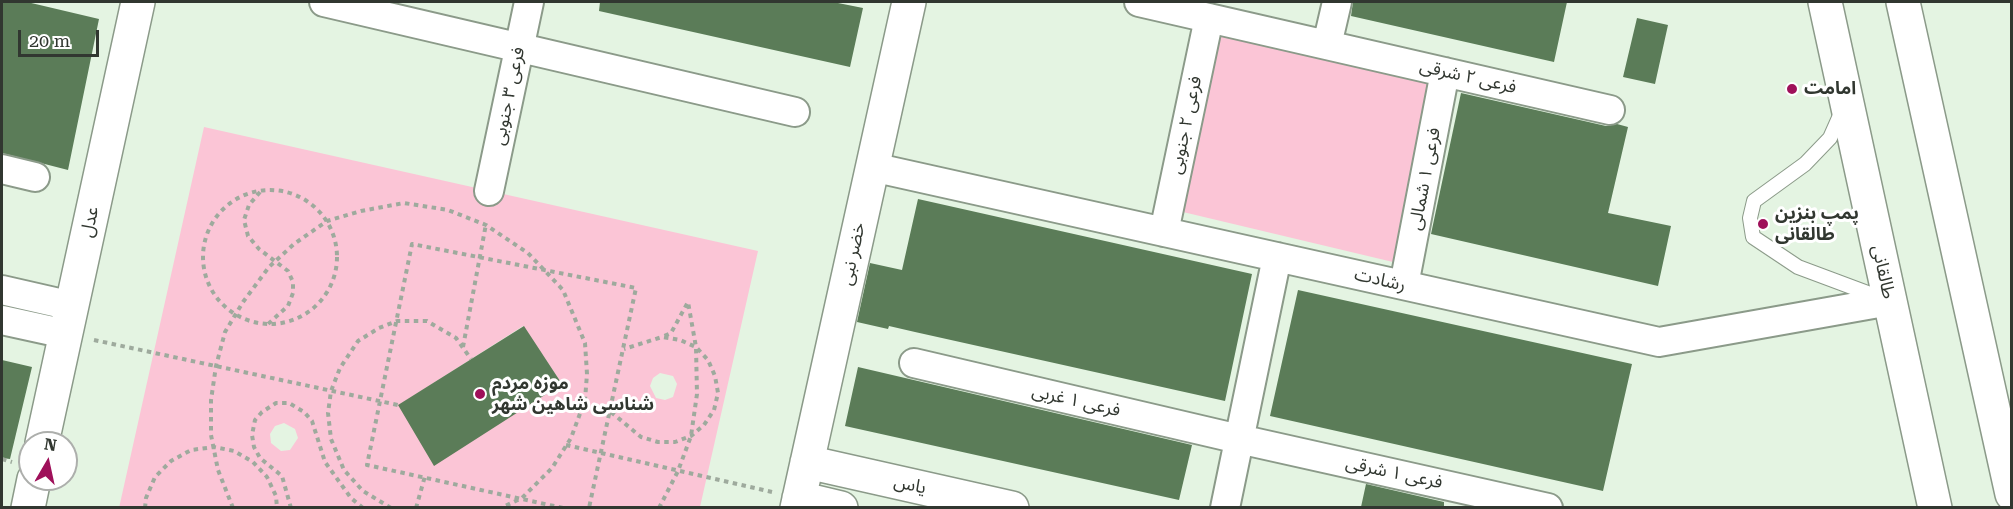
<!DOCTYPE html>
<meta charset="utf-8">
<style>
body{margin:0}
#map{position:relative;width:2013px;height:509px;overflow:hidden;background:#e4f4e2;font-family:"Roboto Serif",serif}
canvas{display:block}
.frame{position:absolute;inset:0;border:3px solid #313730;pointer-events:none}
.north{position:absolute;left:18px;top:431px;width:60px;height:60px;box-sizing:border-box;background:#fff;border:2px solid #adafac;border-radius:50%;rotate:9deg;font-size:16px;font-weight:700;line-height:24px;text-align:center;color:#313730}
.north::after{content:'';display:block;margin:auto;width:21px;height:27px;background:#9f105a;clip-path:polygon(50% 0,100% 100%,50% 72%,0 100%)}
.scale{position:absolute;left:18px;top:30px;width:81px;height:27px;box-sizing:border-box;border:3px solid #313730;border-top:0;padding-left:8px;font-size:18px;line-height:21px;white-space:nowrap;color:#313730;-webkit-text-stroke:4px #fff;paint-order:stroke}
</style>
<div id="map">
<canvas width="2013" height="509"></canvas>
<div class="frame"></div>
<div class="north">N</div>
<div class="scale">20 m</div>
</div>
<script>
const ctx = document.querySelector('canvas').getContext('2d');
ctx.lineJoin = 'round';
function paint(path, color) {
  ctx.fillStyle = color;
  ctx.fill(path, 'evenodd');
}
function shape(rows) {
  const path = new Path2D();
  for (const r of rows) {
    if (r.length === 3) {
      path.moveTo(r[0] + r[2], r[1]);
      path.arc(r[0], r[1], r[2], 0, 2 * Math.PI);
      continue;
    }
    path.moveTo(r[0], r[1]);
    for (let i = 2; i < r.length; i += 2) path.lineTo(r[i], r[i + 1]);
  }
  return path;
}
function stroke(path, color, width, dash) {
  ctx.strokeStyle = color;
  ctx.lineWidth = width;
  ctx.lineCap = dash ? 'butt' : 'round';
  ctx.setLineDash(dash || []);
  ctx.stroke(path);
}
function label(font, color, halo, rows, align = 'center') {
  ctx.font = font + ' "Roboto Serif","Noto Sans Arabic",serif';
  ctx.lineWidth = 6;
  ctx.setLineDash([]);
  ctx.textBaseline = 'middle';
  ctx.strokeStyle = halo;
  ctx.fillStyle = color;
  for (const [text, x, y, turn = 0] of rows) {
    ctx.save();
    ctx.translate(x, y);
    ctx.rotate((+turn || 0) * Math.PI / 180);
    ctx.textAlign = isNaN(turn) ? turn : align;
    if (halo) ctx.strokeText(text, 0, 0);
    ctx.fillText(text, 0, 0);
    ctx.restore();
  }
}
paint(shape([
 [1221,34,1433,83,1393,262,1183,212],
 [204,127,758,251,700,507,119,508],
 [523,326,562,384,399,405],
 [660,373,673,376,677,384,673,397,665,400,656,398,650,386,653,378],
 [284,423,295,429,298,438,290,450,281,451,271,443,270,434,275,426]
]), '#fbc5d6');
paint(shape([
 [2,2,27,2,99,19,68,170,2,153],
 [600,2,833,2,863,8,850,67,599,11],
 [1353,2,1567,2,1554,62,1351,16],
 [1637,18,1668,25,1655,84,1623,77],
 [1461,93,1606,126,1617,124,1628,127,1608,213,1671,226,1658,286,1431,234],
 [918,199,1252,274,1225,401,915,332,889,326,888,329,857,322,870,263,902,270],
 [1298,290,1632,364,1603,491,1270,416],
 [524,326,562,384,434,466,398,405],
 [2,360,32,367,10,459,2,458],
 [858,367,1192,445,1179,500,845,426],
 [1366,484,1444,502,1444,507,1361,507]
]), '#5b7c58');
const service = shape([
 [1842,111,1830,138,1805,164,1754,201,1750,218,1753,237,1798,267,1881,298]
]);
const minor = shape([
 [324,2,795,112],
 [1139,2,1610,110],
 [1327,45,1337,2],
 [872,167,1659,342,1890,301],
 [2,169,35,177],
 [489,191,529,2],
 [1164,232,1209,18],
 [1404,285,1445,72],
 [2,290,72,306],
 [2,320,66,334],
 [914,363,1239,439,1548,508],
 [1225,508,1277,257]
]);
const tertiary = shape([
 [42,443,138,2],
 [807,462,1012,508],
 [799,498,841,508],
 [28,508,34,479],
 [797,508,909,2]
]);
const primary = shape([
 [1825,2,1935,508],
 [1903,2,2012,494]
]);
stroke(service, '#8b9a89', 16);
stroke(minor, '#8b9a89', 32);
stroke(tertiary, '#8b9a89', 36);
stroke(primary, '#8b9a89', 36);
stroke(shape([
 [270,257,67],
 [260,192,249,205,244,220,248,236,259,249,288,271,293,282,293,293,288,306,268,324],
 [94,340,398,405],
 [463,347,486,224],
 [611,412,641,437,658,442,675,442,691,436,704,425,714,410,718,393,715,376,708,360,696,347,680,340,662,337,624,349],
 [566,445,772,492],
 [2,459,12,462],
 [145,508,146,498,155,477,171,461,191,450,214,447,234,451,253,462,267,477,276,496,277,508],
 [233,508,218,470,211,435,211,400,216,366,225,332,243,302,269,267,294,244,327,221,361,211,404,203,448,210,486,225,528,253,563,290,585,343,587,374,585,400,571,438,552,468,522,498,501,508],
 [291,508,282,476,260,458,254,447,252,435,255,420,262,412,276,403,289,403,304,412,312,421,325,462,351,498,363,508],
 [391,508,363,491,344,470,331,439,328,413,331,391,340,368,358,341,379,328,397,321,427,321,456,338,471,359],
 [416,508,425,476],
 [563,508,367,465,412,244,636,288,589,508],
 [659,508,678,471,691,436,697,394,696,347,688,302,671,333,662,337]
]), '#9eaa9d', 4, [4.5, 4.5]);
stroke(service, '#fff', 14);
stroke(minor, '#fff', 28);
stroke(tertiary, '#fff', 33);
stroke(primary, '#fff', 33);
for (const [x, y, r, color] of [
 [1792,89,6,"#9f105a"],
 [1763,224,6,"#9f105a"],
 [480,394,6,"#9f105a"]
]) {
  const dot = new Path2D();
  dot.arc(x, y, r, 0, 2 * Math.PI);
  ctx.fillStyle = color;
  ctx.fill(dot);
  stroke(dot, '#fff', 2);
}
label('18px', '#313730', '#fff', [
 ["فرعی ۲ شرقی",1468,77,13],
 ["فرعی ۳ جنوبی",509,96,-78],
 ["فرعی ۲ جنوبی",1186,125,-78],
 ["فرعی ۱ شمالی",1425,179,-79],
 ["عدل",90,222,-78],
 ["خضر نبی",853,254,-78],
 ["طالقانی",1883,272,78],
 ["رشادت",1380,280,13],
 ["فرعی ۱ غربی",1076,401,13],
 ["فرعی ۱ شرقی",1394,473,12],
 ["یاس",910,485,12]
]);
label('bold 18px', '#313730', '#fff', [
 ["امامت",1804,89],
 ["پمپ بنزین",1775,214],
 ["طالقانی",1775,235],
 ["موزه مردم",492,384],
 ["شناسی شاهین شهر",492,405]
], 'left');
</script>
